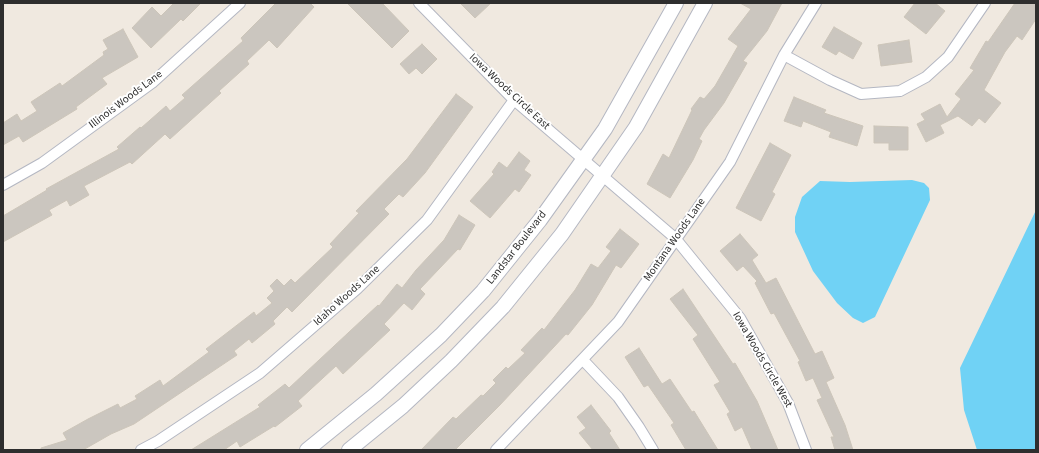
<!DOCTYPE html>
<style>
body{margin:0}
#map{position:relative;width:1039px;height:453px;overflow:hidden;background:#f0e9e0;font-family:"Source Sans 3",sans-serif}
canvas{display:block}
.frame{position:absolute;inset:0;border:4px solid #2e2e2e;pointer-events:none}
</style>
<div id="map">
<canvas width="1039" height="453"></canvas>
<div class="frame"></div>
</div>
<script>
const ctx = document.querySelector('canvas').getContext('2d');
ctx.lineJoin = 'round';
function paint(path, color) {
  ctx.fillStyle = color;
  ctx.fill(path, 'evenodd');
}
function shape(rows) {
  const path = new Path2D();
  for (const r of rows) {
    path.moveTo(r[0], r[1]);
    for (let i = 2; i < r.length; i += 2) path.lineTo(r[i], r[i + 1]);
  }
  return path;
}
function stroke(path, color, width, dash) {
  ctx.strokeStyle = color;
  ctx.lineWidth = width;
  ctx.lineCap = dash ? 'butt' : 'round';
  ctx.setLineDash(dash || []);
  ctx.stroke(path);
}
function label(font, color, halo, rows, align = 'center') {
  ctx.font = font + ' "Source Sans 3",sans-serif';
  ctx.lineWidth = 4;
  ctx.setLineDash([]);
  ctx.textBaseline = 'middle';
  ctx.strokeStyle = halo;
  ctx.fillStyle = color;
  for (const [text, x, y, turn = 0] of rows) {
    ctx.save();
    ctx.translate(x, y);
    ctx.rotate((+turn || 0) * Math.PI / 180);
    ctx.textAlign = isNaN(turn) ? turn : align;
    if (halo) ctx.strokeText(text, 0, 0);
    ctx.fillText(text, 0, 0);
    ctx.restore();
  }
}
paint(shape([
 [912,180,924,183,929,188,930,200,875,317,863,323,853,318,837,303,813,271,795,232,795,217,802,197,820,181,850,182],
 [1036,210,1036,450,977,450,964,410,960,368]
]), '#70d2f5');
const building = shape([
 [174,3,201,3,183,21,181,19,151,48,132,28,152,7,161,16,174,3],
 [276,3,310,3,314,7,277,48,269,40,247,61,249,64,219,91,221,93,170,139,165,134,132,164,130,162,84,186,89,195,70,206,67,200,49,210,52,215,3,242,3,216,47,190,46,189,119,149,117,147,140,127,141,128,166,106,170,111,185,98,182,95,243,41,241,38,276,3],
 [347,3,382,3,409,31,392,48,347,3],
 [460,3,491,3,475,18,460,3],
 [740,3,782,3,767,31,743,61,747,63,724,103,704,130,699,139,702,141,693,160,670,198,647,184,663,154,669,158,692,110,691,109,700,97,704,99,715,86,738,46,728,39,751,9,740,3],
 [915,3,935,3,945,11,926,34,904,17,915,3],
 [1015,3,1036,3,1036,19,1022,40,1017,36,1005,52,984,90,1001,103,985,123,979,118,972,126,958,116,940,125,944,133,926,142,917,124,925,120,921,114,940,104,947,117,961,99,955,94,974,70,970,68,986,41,988,42,1015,3],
 [834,27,862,43,853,59,839,51,836,55,822,47,834,27],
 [123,29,138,57,102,78,107,84,76,107,77,109,23,142,19,136,3,145,3,123,17,114,21,121,37,111,31,102,60,83,62,86,104,55,103,52,108,49,103,40,123,29],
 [909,40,912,62,881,66,878,45,909,40],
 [422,44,437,59,422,74,416,68,409,74,400,64,422,44],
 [456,94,473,107,425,173,403,197,399,194,384,209,389,214,292,312,287,307,273,321,275,324,252,343,249,339,234,351,237,355,134,424,111,434,83,450,41,450,41,448,67,440,63,433,88,419,118,404,120,408,137,399,135,396,160,380,163,386,209,352,206,349,254,312,256,316,272,303,267,298,274,291,270,286,277,279,284,286,291,279,295,283,333,247,330,244,359,213,356,211,407,159,456,94],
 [794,97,826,110,824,113,863,126,857,146,829,137,831,132,803,121,801,127,784,121,794,97],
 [874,126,908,127,908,150,889,150,889,143,874,143,874,126],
 [770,143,791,155,772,192,775,194,761,221,736,208,770,143],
 [519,152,530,161,524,170,531,175,519,192,515,189,490,218,470,201,494,174,492,172,499,162,507,168,519,152],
 [459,215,475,225,460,250,458,249,420,289,425,294,412,310,404,303,384,324,390,330,343,374,336,366,298,401,302,406,275,427,274,426,240,447,237,441,224,450,191,450,260,407,258,405,285,384,289,388,378,305,379,306,397,284,402,288,416,270,444,240,459,215],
 [620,229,639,244,621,268,616,265,592,305,568,335,566,334,500,405,455,450,421,450,453,417,456,419,481,395,483,396,496,383,493,380,506,367,508,369,525,353,521,350,542,328,544,330,575,290,591,264,598,268,611,251,606,247,620,229],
 [740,234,758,255,752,260,766,283,776,278,815,354,822,351,834,378,826,382,845,425,853,450,835,450,831,437,834,437,817,400,822,398,813,378,806,381,798,362,800,361,774,313,771,314,755,283,757,281,743,266,737,271,720,251,740,234],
 [683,289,733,364,735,363,757,401,778,450,752,450,742,427,735,431,727,414,730,412,714,385,720,382,693,339,698,335,670,299,683,289],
 [639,348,662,384,670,379,692,412,694,411,718,450,686,450,671,425,674,423,648,385,644,387,625,357,639,348],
 [591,405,611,431,609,433,620,450,593,450,579,433,586,428,577,417,591,405]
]);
paint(building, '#cbc6bf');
stroke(building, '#ccc5b9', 1);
const street = shape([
 [419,3,514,100,675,238,740,318,788,403,806,450],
 [784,55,830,80,861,94,900,91,926,77,948,57,985,3],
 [3,185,42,163,152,83,240,3],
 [583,360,618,397,639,427,653,450],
 [141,450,158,441,260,373,357,289,427,220,514,100],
 [496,450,618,322,730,162,784,55,816,3]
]);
const secondary = shape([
 [307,450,376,394,441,335,483,291,540,220,605,129,676,3],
 [349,450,403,406,451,361,503,307,562,234,636,127,705,3]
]);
stroke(street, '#b4b7c2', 12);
stroke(secondary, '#b4b7c2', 16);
stroke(street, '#fff', 10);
stroke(secondary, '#fff', 14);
label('11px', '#2e2e2e', '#fff', [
 ["Iowa Woods Circle East",509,92,43],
 ["Illinois Woods Lane",126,100,-37],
 ["Montana Woods Lane",675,240,-55],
 ["Landstar Boulevard",517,248,-52],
 ["Idaho Woods Lane",347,296,-42],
 ["Iowa Woods Circle West",762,360,60]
]);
</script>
